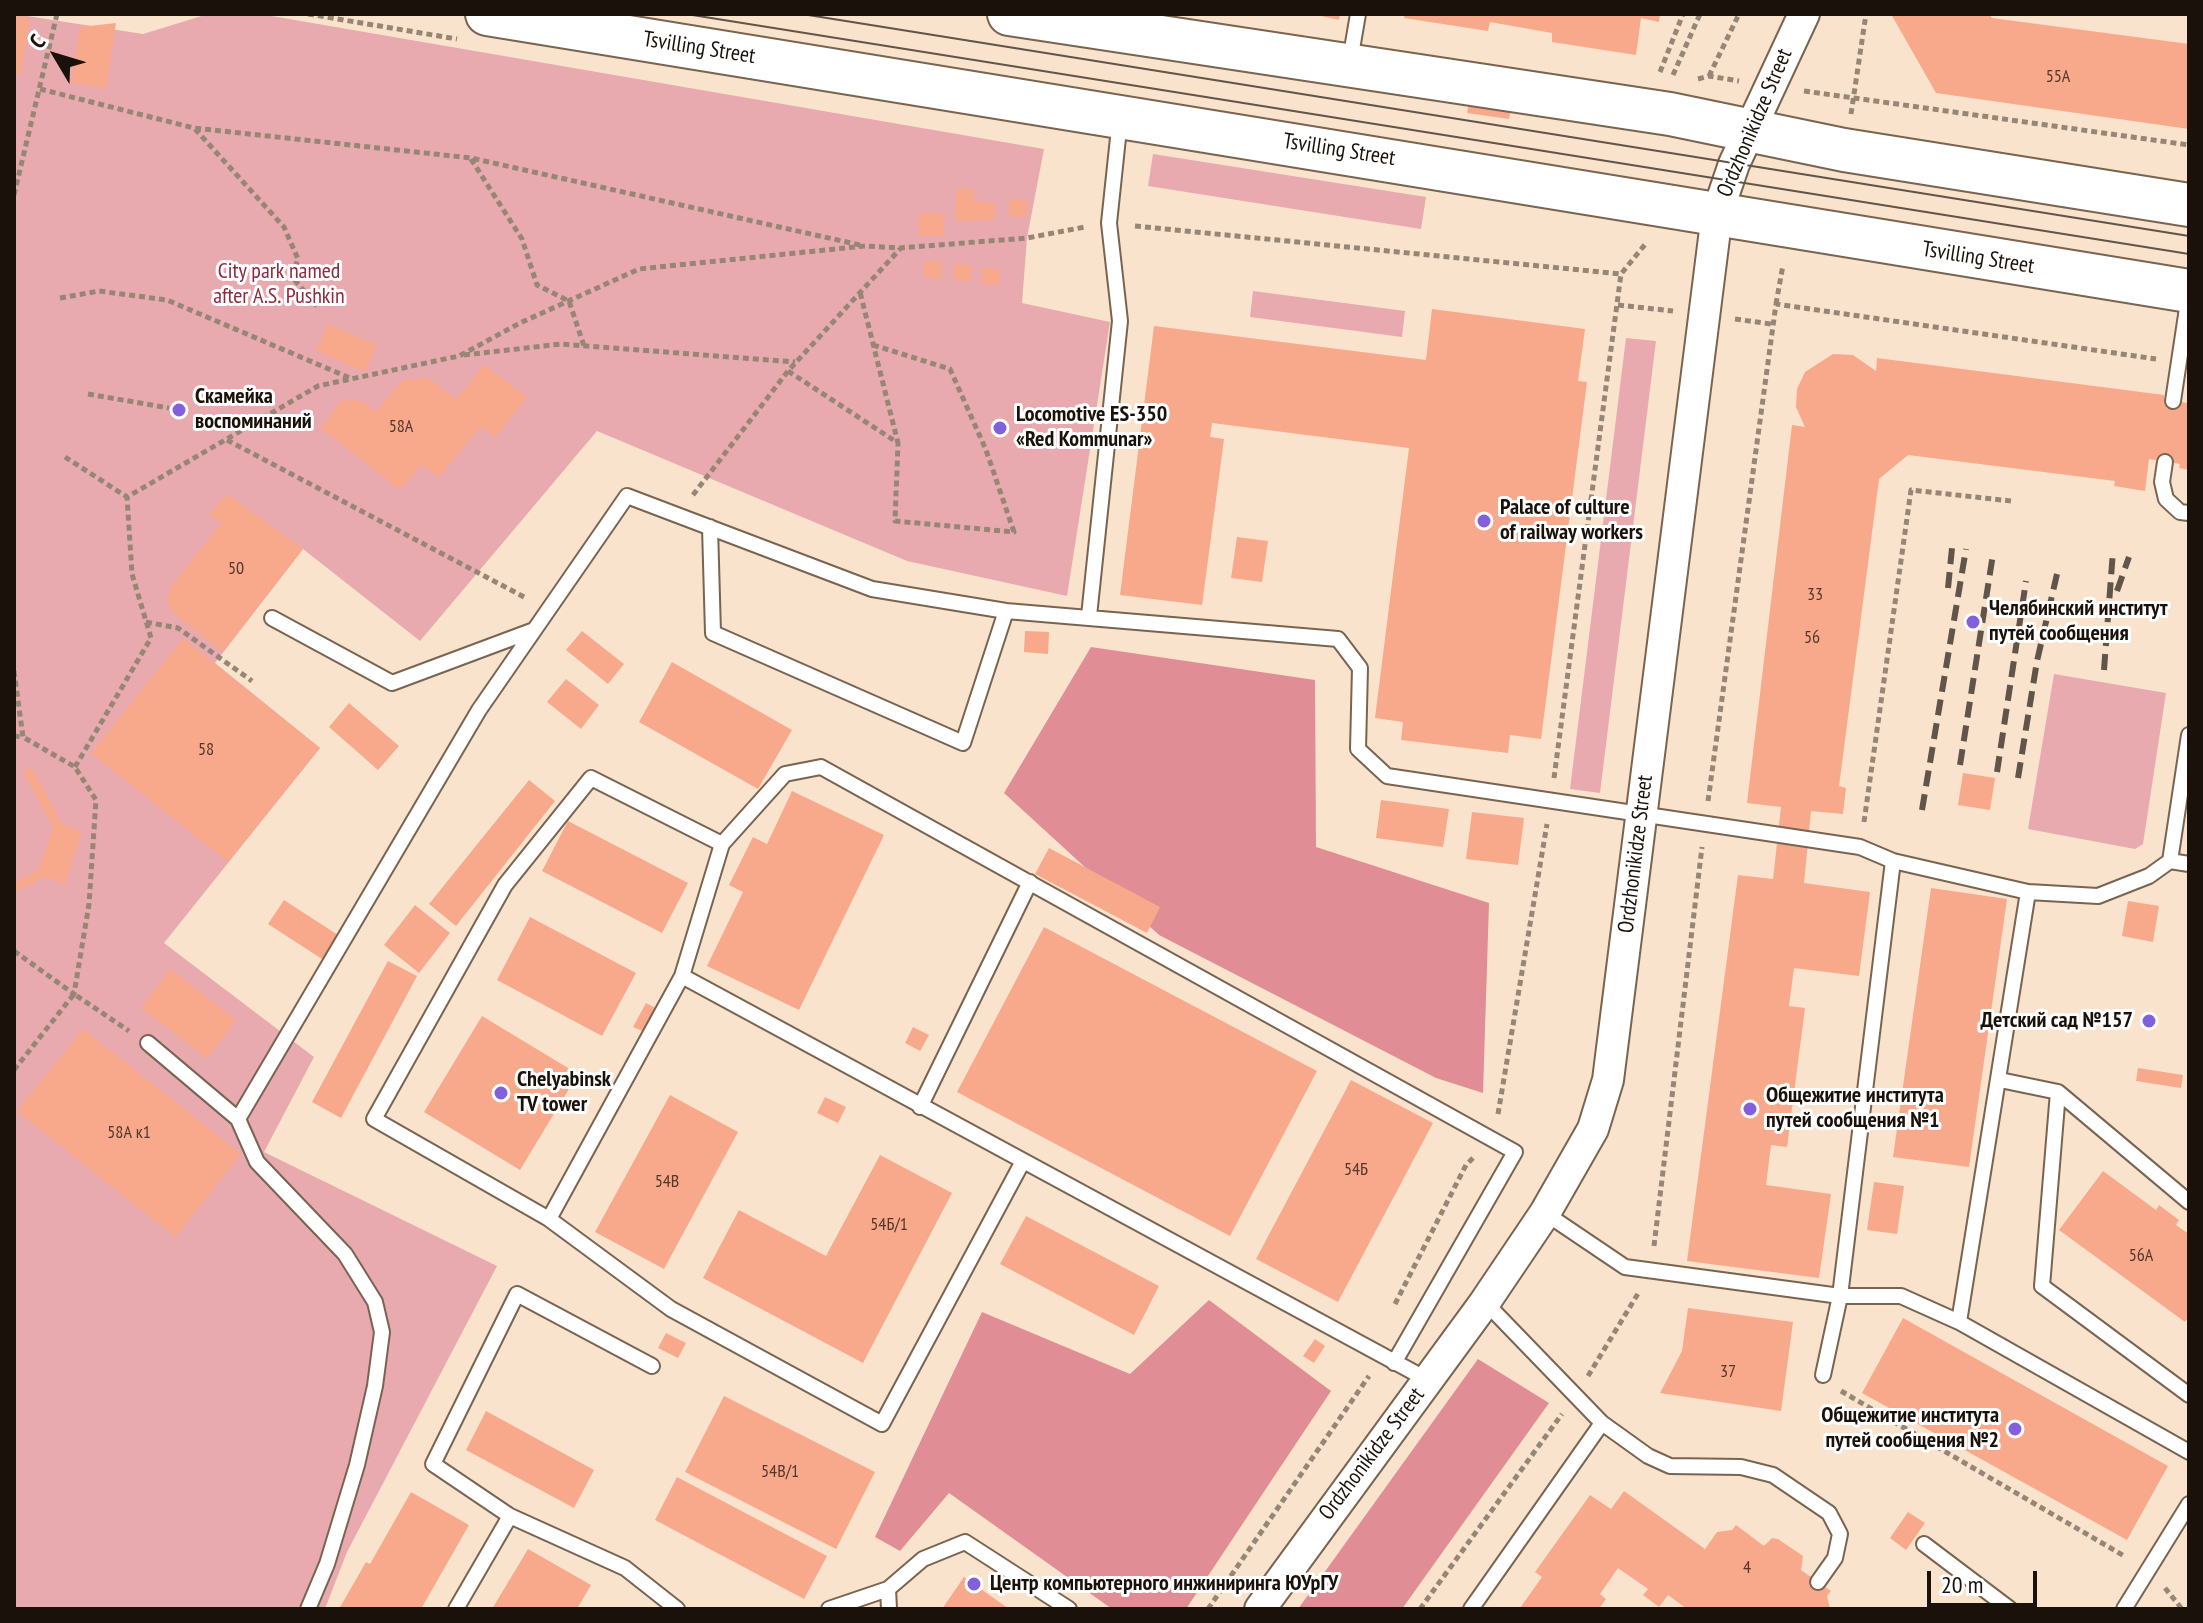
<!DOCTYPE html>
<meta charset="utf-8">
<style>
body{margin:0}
#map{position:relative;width:2203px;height:1623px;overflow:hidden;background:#fae3cc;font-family:"PT Sans Narrow",sans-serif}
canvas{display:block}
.frame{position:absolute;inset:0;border:16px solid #1a120a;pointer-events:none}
.north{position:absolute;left:16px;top:16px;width:80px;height:80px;-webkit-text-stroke:6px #fff;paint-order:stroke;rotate:308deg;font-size:22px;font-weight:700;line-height:32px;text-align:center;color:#1a120a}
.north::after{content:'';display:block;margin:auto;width:28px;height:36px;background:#1a120a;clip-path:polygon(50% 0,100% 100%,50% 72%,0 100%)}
.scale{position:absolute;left:1927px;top:1571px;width:110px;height:36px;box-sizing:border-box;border:4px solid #1a120a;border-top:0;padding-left:10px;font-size:24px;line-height:28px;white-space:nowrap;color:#1a120a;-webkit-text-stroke:6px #fff;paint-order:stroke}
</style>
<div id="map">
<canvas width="2203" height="1623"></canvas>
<div class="frame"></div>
<div class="north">С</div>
<div class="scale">20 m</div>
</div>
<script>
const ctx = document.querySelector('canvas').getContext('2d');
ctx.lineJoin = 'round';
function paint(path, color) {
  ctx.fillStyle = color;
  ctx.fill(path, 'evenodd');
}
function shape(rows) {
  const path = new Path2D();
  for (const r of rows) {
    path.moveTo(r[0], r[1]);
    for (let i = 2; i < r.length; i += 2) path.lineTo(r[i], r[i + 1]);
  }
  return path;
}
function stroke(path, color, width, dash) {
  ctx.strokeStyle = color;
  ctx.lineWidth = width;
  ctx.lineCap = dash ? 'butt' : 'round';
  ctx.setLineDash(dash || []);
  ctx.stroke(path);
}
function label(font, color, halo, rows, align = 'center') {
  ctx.font = font + ' "PT Sans Narrow",sans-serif';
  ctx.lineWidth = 6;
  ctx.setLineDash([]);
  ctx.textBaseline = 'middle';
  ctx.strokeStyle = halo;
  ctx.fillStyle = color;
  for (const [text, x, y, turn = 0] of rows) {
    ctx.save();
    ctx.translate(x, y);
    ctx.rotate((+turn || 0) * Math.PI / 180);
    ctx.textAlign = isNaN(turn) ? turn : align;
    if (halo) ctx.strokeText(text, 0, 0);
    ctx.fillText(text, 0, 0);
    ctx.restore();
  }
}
paint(shape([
 [14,14,143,34,208,14,260,14,1044,149,1027,238,1022,303,1110,322,1067,596,907,561,597,431,420,641,303,549,215,663,320,748,164,943,314,1057,264,1152,497,1266,347,1552,325,1609,14,1609],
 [1153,154,1426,197,1421,229,1148,186],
 [1253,291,1405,311,1402,337,1250,317],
 [1626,338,1656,341,1600,793,1570,789],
 [2054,674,2166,693,2143,844,2135,849,2028,829]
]), '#e8aaaf');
paint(shape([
 [1091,647,1315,680,1316,847,1489,903,1483,1093,1436,1078,1159,935,1004,793],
 [1209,1300,1331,1391,1186,1609,1112,1609,949,1493,900,1551,875,1537,982,1312,1130,1374],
 [1478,1359,1549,1403,1402,1609,1298,1609]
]), '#e18d95');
paint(shape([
 [14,14,30,19,21,75,14,74],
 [1312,14,1340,14,1339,20],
 [1405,14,1660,14,1659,22,1641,18,1636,55,1552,42,1552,33,1490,22,1488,31,1404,18],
 [1891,14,1989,14,1992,18,2189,44,2189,129,1936,93],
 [116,23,106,89,71,82,80,27],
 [1469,103,1511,109,1509,119,1467,113],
 [957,188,974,189,973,201,995,203,995,220,955,221],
 [1010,199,1028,201,1026,218,1008,215],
 [919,213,943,213,944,236,919,236],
 [925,260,942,263,940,279,923,276],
 [955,264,972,266,970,282,953,279],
 [982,268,1000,269,999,285,981,284],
 [1432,309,1585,329,1578,381,1587,382,1541,739,1510,735,1508,753,1401,740,1403,722,1375,718,1409,448,1212,423,1210,437,1224,439,1202,605,1120,595,1154,326,1426,360],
 [328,324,377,345,365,372,316,351],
 [1833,354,1853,355,1876,371,1877,358,2164,395,2164,400,2189,403,2189,470,2179,468,2180,464,2149,459,2145,491,2114,486,2115,481,1908,455,1879,479,1839,786,1846,788,1843,814,1811,811,1804,883,1870,892,1859,976,1794,968,1789,1006,1805,1008,1787,1147,1771,1145,1766,1185,1831,1194,1819,1278,1687,1261,1738,875,1773,879,1781,807,1747,803,1792,425,1805,427,1796,407,1797,389,1805,372],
 [484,365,527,397,495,437,480,427,439,477,421,465,400,490,321,428,342,400,362,401,375,412,403,380,427,378,456,399],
 [227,494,303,549,223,652,173,613,167,601,170,588,221,523,209,514],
 [1237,537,1268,541,1262,582,1231,578],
 [582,631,624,664,608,684,566,650],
 [1025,631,1049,632,1048,654,1024,652],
 [183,638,320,748,228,862,91,753],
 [672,662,792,730,758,789,639,722],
 [566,679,599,705,581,729,547,702],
 [349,703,399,746,378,770,329,727],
 [32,768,62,824,82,831,65,884,44,877,14,893,14,883,39,869,53,827,23,771],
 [1963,773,1995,778,1990,810,1958,805],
 [529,780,555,801,456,926,429,904],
 [792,791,884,835,799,1010,707,966,743,892,729,885,753,837,767,844],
 [1381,800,1449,809,1443,847,1376,838],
 [1472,812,1524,818,1518,865,1466,859],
 [568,821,688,883,662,933,542,871],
 [1049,848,1160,907,1147,933,1035,874],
 [1931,888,2007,899,1969,1167,1893,1157],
 [284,900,338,935,322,959,268,924],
 [2128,901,2159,906,2153,942,2122,936],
 [415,905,450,933,419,973,384,945],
 [530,917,636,973,602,1036,497,980],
 [1044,927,1317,1071,1230,1236,957,1092],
 [388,961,417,976,341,1118,312,1102],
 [170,969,236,1020,207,1058,141,1008],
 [646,1003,661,1011,649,1034,633,1027],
 [482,1016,578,1074,520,1170,424,1112],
 [913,1027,929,1035,920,1051,905,1043],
 [83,1029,241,1154,175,1237,17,1111],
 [2138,1068,2183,1075,2181,1088,2136,1081],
 [1351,1080,1433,1123,1338,1302,1256,1259],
 [670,1095,738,1132,664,1269,595,1232],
 [825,1097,846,1107,838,1123,817,1113],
 [880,1155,952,1193,863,1363,703,1278,739,1210,826,1256],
 [2103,1171,2156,1210,2159,1205,2179,1220,2176,1225,2189,1234,2189,1316,2185,1322,2059,1230],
 [1874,1182,1904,1186,1897,1234,1867,1230],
 [1026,1216,1159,1286,1134,1335,1000,1264],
 [1688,1308,1793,1322,1781,1411,1660,1393,1682,1351],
 [1903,1318,2168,1466,2127,1540,1862,1393],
 [666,1333,686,1343,678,1358,658,1348],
 [1315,1339,1325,1346,1314,1363,1303,1356],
 [724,1396,875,1472,836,1549,685,1472],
 [486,1411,594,1470,574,1508,466,1450],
 [677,1477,827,1556,804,1599,655,1520],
 [1624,1491,1705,1549,1717,1532,1732,1530,1736,1525,1764,1546,1772,1538,1778,1539,1803,1556,1801,1570,1831,1591,1827,1596,1830,1609,1687,1609,1668,1595,1659,1607,1643,1595,1648,1589,1618,1568,1600,1594,1606,1599,1599,1609,1520,1608,1542,1577,1535,1572,1590,1495,1611,1509],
 [411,1492,469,1525,421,1609,339,1609,366,1562,370,1564],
 [1908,1512,1925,1523,1906,1550,1890,1538],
 [528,1549,591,1585,577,1609,492,1609],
 [964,1577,1009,1609,942,1609]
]), '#f8a88b');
const lane = shape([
 [1350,61,1358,14],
 [2173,401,2189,295],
 [2165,462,2162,482,2166,499,2180,512,2189,513],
 [710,527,713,633,963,743,1006,611],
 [1089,616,1120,321,1109,223,1120,119],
 [272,618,392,683,534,630],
 [722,844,591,778,505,885,374,1119,549,1219,682,976,1428,1380],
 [2170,861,2189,735],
 [682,976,722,844,785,774,821,767,1515,1152,1394,1363],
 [148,1043,238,1119,479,710,627,496,872,589,1006,611,1338,639,1360,668,1358,749,1387,776,1860,847,1893,861,2028,892,2098,896,2149,876,2170,861,2189,864],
 [2000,1080,2058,1092,2189,1202],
 [2058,1092,2042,1286,2189,1395],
 [920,1107,1030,882],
 [238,1119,257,1162,345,1254,375,1302,382,1332,375,1386,357,1465,327,1564,308,1609],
 [1545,1213,1625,1267,1840,1296,1901,1296,1959,1322,2189,1452],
 [549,1219,671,1309,882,1424,1022,1163],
 [1959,1322,2028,892],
 [652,1366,517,1294,433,1464,510,1516,625,1568,677,1609],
 [1823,1375,1840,1296,1893,861],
 [1602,1423,1648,1456,1670,1466,1741,1467,1773,1475,1829,1513,1840,1534,1835,1558,1818,1582],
 [1924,1544,2010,1609],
 [888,1589,889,1609],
 [456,1609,510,1516],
 [829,1609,888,1589,923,1559,965,1542,1069,1609],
 [1471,1609,1602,1423,1485,1302],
 [2124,1609,2189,1504]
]);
const street = shape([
 [1260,1609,1485,1302,1545,1213,1593,1129,1608,1080,1717,214,1734,164,1804,14]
]);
const secondary = shape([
 [487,14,2189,291],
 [1009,14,1670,114,1844,150,2189,205]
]);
stroke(lane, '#786450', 18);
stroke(street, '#786450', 34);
stroke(secondary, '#786450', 46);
stroke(shape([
 [308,14,457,39],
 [1660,72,1683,14],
 [1673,75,1700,14],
 [1709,76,1739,14],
 [1698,79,1709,76,1739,81],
 [40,89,194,128,471,158,860,245],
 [1804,91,2189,145],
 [1851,114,1866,14],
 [195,129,284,227,298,259,292,277,317,306],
 [471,159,522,239,537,285,569,301,584,346],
 [14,195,57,14],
 [1135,226,1621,274],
 [60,298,99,291,167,300,350,378],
 [1776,304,1783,265],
 [1618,305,1673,311],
 [1735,319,1771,324],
 [873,345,950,369,986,450,1014,532,895,521,898,443],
 [464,355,561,344,795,362],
 [788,371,898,443,860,292],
 [88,394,169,408],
 [227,440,526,598],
 [65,457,127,497,318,386,459,356,520,323,639,269,865,246,900,248,1027,238,1085,227],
 [693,495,788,371,900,249],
 [146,622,178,628,252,681],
 [14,671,23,737,14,736],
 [75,767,151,638,132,574,127,497],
 [1554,778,1621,274,1647,242],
 [1708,801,1776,304,2156,359],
 [1864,822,1911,490,2011,501],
 [14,951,74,994,89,904,96,800,75,767,23,737],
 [14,1070,74,994,129,1031],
 [1498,1114,1547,824],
 [1654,1246,1702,847],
 [1395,1304,1466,1165,1473,1158],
 [1588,1376,1639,1292],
 [1841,1391,2126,1557],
 [2165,1588,2182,1609],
 [1208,1609,1369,1376],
 [1420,1609,1562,1414]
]), '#978676', 5, [6, 4]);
stroke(lane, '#fff', 14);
stroke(street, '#fff', 30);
stroke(secondary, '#fff', 42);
stroke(shape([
 [686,14,2189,254],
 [802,14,2189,236]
]), '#615448', 2);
stroke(shape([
 [1948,588,1952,548],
 [2117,591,2129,557],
 [2104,670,2113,551],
 [1960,765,1993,554],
 [1997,772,2026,581],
 [2018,778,2037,661,2057,574],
 [1922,810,1966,549]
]), '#615448', 6, [16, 8]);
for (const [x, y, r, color] of [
 [179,410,8,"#8360db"],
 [1000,428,8,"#8360db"],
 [1484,521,8,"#8360db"],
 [1973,622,8,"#8360db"],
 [2149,1021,8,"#8360db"],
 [501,1093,8,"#8360db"],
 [1750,1109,8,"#8360db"],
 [2015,1429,8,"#8360db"],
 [974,1584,8,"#8360db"]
]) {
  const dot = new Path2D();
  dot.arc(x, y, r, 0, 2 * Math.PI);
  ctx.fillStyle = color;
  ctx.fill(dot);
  stroke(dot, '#fff', 3);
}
label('18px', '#52382a', null, [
 ["55А",2058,77],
 ["58А",401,427],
 ["50",236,569],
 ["33",1815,595],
 ["56",1812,638],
 ["58",206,750],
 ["58А к1",129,1133],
 ["54Б",1356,1170],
 ["54В",667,1182],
 ["54Б/1",889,1225],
 ["56А",2141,1256],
 ["37",1728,1372],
 ["54В/1",780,1472],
 ["4",1747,1568]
]);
label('22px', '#1a120a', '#fff', [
 ["Tsvilling Street",699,48,9],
 ["Ordzhonikidze Street",1755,123,-67],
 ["Tsvilling Street",1339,150,9],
 ["Tsvilling Street",1978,258,9],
 ["Ordzhonikidze Street",1636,854,-83],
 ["Ordzhonikidze Street",1372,1454,-53]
]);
label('22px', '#8c293c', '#fff', [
 ["City park named",279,272],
 ["after A.S. Pushkin",279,297]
]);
label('bold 22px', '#1a120a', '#fff', [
 ["Скамейка",195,397],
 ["воспоминаний",195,422],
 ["Locomotive ES-350",1016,415],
 ["«Red Kommunar»",1016,440],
 ["Palace of culture",1500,508],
 ["of railway workers",1500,533],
 ["Челябинский институт",1989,609],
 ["путей сообщения",1989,634],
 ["Детский сад №157",2133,1021,"right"],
 ["Chelyabinsk",517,1080],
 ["TV tower",517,1105],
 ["Общежитие института",1766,1096],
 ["путей сообщения №1",1766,1121],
 ["Общежитие института",1999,1416,"right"],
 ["путей сообщения №2",1999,1441,"right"],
 ["Центр компьютерного инжиниринга ЮУрГУ",990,1584]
], 'left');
</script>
